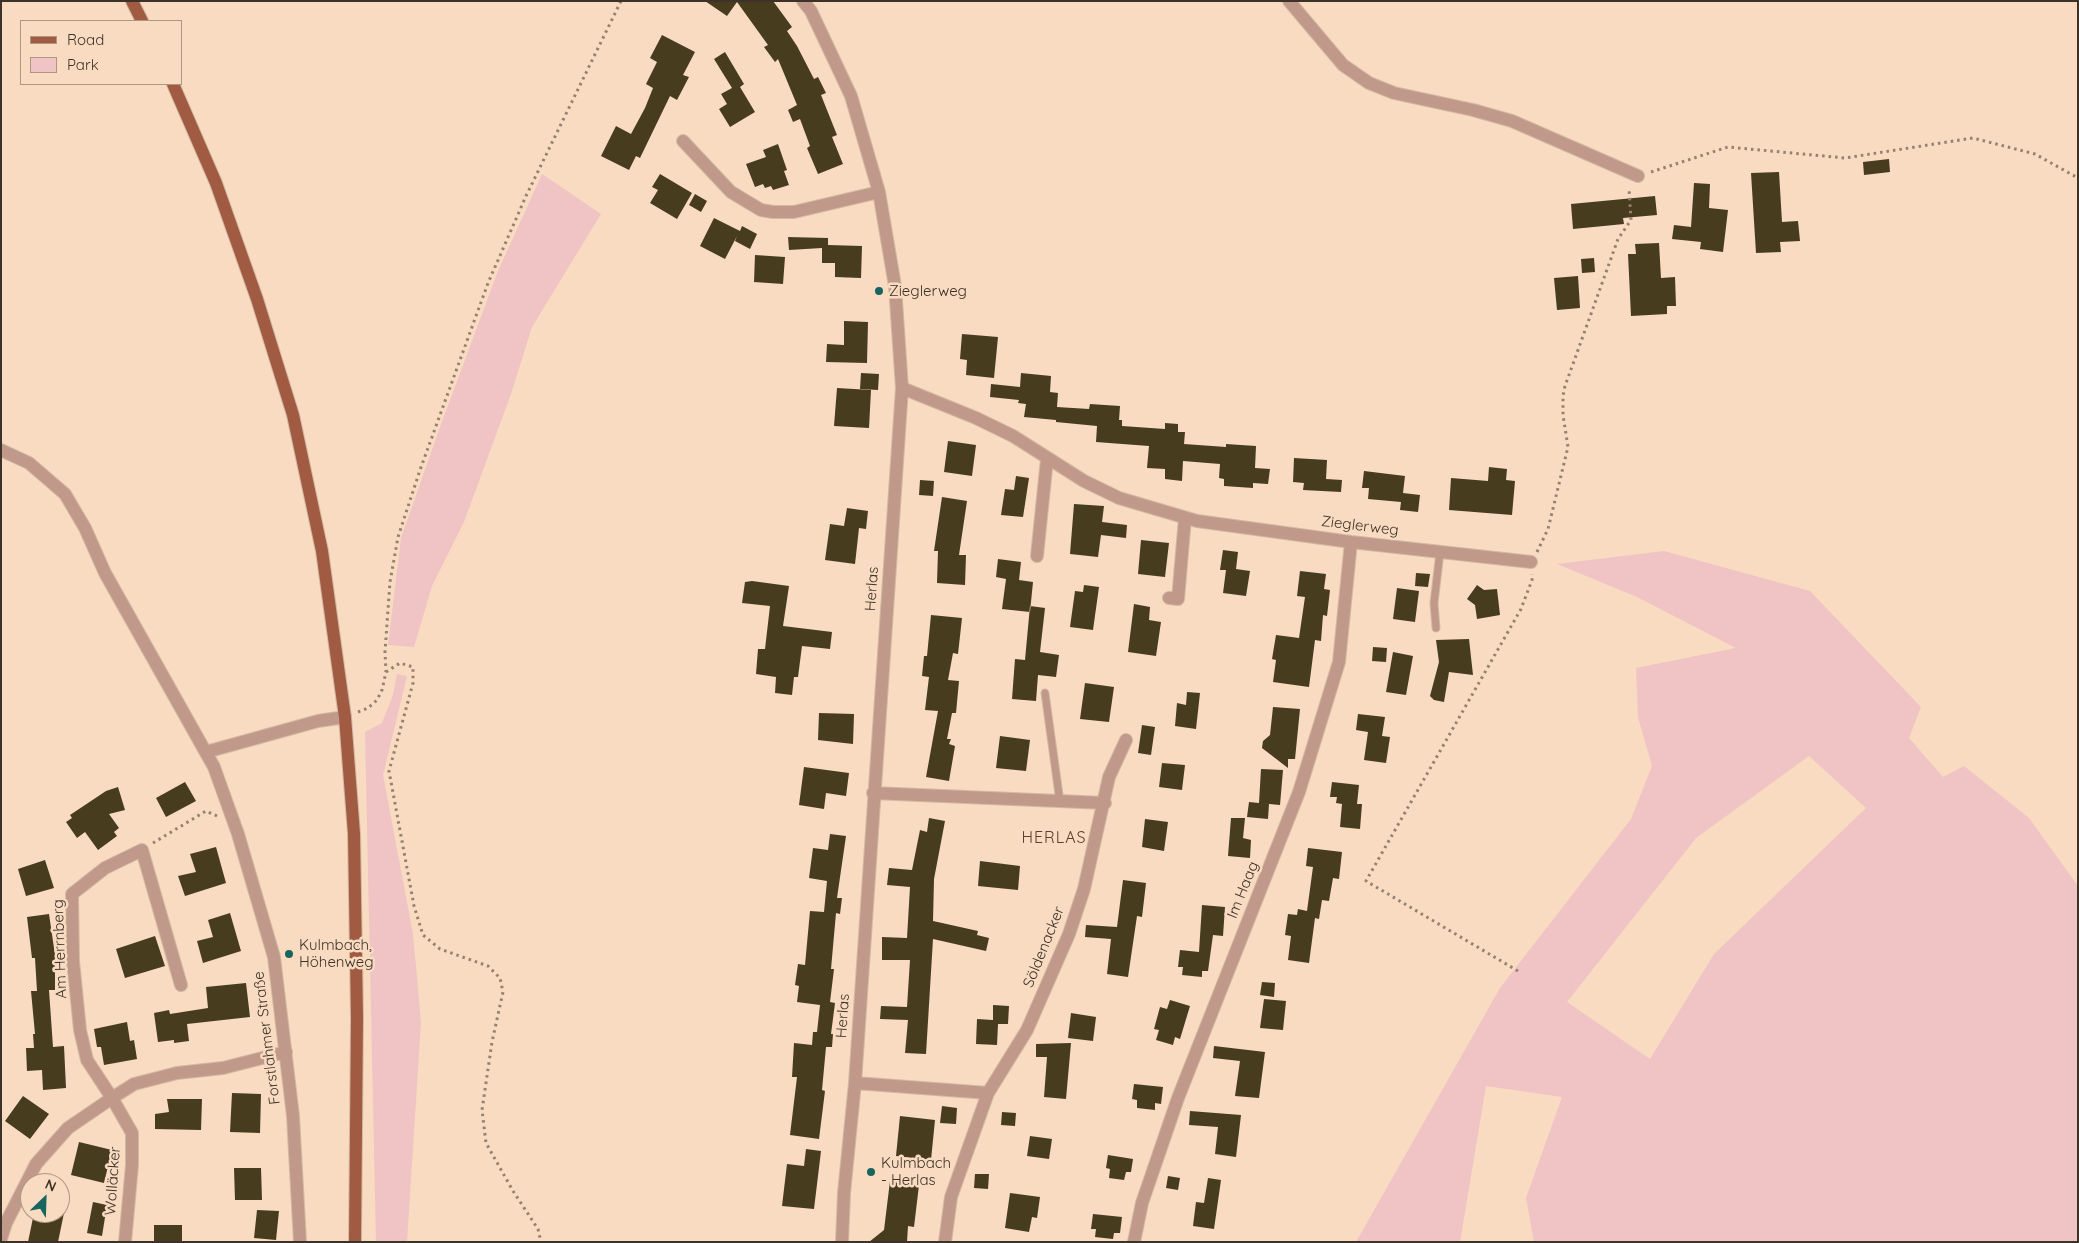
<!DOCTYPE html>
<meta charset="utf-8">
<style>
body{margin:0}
#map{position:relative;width:2079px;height:1243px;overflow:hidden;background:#f8dbc0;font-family:Quicksand,sans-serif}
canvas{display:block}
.frame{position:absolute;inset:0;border:2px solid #3d3228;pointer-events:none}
.legend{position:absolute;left:20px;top:20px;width:162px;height:65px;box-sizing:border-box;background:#f8dbc0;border:1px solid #ad9783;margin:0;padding:6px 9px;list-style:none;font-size:15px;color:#3d3228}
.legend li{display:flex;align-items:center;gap:10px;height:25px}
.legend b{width:25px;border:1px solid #ad9783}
.north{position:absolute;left:20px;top:1173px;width:50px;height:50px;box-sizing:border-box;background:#f8dbc0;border:1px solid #ad9783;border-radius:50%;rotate:24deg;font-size:14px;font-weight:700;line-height:20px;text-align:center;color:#3d3228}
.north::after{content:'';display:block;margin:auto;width:18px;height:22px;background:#18645e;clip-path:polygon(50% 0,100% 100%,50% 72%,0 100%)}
</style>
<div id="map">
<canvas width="2079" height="1243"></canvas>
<div class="frame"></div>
<ul class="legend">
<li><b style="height:6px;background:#a05b42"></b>Road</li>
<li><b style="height:14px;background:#f0c3c4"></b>Park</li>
</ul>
<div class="north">N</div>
</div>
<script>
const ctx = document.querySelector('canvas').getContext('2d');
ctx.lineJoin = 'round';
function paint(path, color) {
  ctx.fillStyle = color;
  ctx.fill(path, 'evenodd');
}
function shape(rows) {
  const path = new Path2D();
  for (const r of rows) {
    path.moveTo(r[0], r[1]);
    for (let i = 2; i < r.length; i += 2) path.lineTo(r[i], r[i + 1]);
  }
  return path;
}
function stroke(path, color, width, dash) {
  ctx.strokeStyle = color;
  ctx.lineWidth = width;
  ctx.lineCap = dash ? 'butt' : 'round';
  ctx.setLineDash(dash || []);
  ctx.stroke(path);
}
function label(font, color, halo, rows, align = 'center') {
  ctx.font = font + ' Quicksand,sans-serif';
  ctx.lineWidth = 5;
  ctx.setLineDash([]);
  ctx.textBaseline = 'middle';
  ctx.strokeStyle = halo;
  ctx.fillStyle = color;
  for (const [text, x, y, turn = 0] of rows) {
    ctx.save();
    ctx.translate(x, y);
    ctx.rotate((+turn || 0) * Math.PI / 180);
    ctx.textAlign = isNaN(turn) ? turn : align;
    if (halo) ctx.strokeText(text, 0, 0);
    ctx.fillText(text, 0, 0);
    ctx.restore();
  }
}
paint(shape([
 [542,174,601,214,532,327,511,394,464,522,432,586,414,647,388,645,401,538,440,427,498,271],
 [1664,551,1810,591,1921,707,1909,738,1943,777,1964,766,2029,818,2078,886,2078,1242,1534,1242,1526,1198,1562,1097,1486,1086,1460,1242,1356,1242,1500,988,1631,819,1652,766,1638,717,1636,668,1736,648,1637,597,1557,564],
 [1809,756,1866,808,1714,954,1650,1059,1567,1002,1696,838],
 [397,674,407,676,383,775,413,934,421,1022,407,1242,376,1242,365,732,382,723,393,695]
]), '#f0c3c4');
paint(shape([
 [705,1,773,1,792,27,787,31,797,46,814,79,818,77,826,93,821,95,837,135,832,137,843,164,818,174,807,148,810,146,800,119,793,122,788,110,797,105,778,59,775,62,764,47,768,45,737,2,727,16],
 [662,35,695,52,683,75,689,77,677,100,670,96,640,158,636,156,629,170,601,156,616,126,631,134,645,108,653,88,646,84,657,62,650,58],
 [725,52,744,84,740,87,755,112,730,127,719,109,727,104,721,94,732,88,714,59],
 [778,144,787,170,784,171,789,185,773,190,771,186,765,188,763,184,755,187,746,164,766,157,763,150],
 [1889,159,1890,172,1864,175,1863,162],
 [1779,172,1782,222,1798,221,1800,241,1780,242,1781,252,1756,253,1751,173],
 [660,174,692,193,677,219,650,203,658,190,652,187],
 [1694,183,1710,184,1709,208,1728,210,1723,252,1700,249,1701,242,1672,239,1674,225,1691,227],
 [695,194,707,201,701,212,689,205],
 [1655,196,1657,215,1623,218,1624,224,1573,229,1571,204],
 [714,218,740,231,742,226,757,234,750,249,735,241,737,236,725,259,700,246],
 [788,237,828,238,828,245,862,246,861,278,835,277,835,263,822,263,822,248,789,250],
 [1659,243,1661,278,1675,277,1676,306,1667,306,1667,314,1631,316,1628,254,1636,254,1635,244],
 [755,255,785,257,783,284,754,282],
 [1594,258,1595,272,1582,273,1581,259],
 [1578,276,1580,308,1557,310,1554,278],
 [844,321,868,322,867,363,826,362,827,344,844,345],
 [962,334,998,337,994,378,966,375,967,360,960,359],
 [861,373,879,374,878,390,860,389],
 [1021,373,1051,376,1050,392,1058,393,1057,407,1089,409,1090,404,1120,406,1119,420,1122,420,1122,426,1165,429,1165,423,1178,424,1178,432,1185,432,1184,444,1226,447,1226,444,1256,446,1255,468,1270,469,1268,484,1253,483,1253,488,1224,486,1224,479,1219,478,1220,464,1183,461,1182,481,1165,479,1165,469,1147,468,1149,446,1096,442,1097,426,1056,422,1056,420,1024,417,1026,404,1018,403,1019,400,990,397,991,384,1020,387],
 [837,388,871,390,869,428,834,426],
 [948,441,976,445,972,476,944,472],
 [1294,458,1327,460,1326,479,1342,480,1341,492,1303,490,1304,483,1293,482],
 [1489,467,1507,469,1506,480,1515,481,1512,515,1449,510,1451,478,1488,481],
 [1364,471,1405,476,1403,493,1420,495,1418,512,1400,510,1401,502,1368,499,1369,488,1362,488],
 [1016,476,1029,478,1023,517,1001,515,1005,489,1014,490],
 [920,480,934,481,933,496,919,495],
 [942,497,967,501,959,555,966,555,965,585,937,583,938,551,934,551],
 [1074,504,1104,506,1102,522,1127,525,1126,538,1101,535,1098,557,1070,554],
 [847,508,868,511,866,529,859,528,855,564,825,560,830,524,844,526],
 [1141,540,1169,543,1165,577,1138,574],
 [1223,550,1238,552,1236,569,1250,571,1246,596,1223,593,1226,570,1220,570],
 [998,559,1021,562,1019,580,1033,582,1030,612,1002,609,1006,579,996,577],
 [1300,571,1326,574,1324,589,1330,590,1327,616,1323,615,1321,641,1315,640,1309,687,1273,682,1276,660,1272,659,1276,635,1299,638,1305,597,1297,596],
 [1416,573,1430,574,1428,587,1415,586],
 [752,581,789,586,783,626,832,632,830,649,802,646,798,677,794,677,792,695,775,693,776,677,756,674,758,649,765,649,770,606,742,603,745,582],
 [1084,585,1099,587,1093,630,1070,627,1075,591,1083,592],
 [1477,585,1484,590,1497,589,1500,615,1477,619,1475,605,1467,599],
 [1397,588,1419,591,1415,622,1393,619],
 [1134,604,1150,607,1149,620,1161,622,1156,656,1128,652],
 [1030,606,1045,608,1040,652,1059,655,1056,677,1038,675,1036,701,1012,699,1015,659,1025,660],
 [931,615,962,618,958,654,953,653,948,680,959,681,956,713,952,713,947,739,951,739,949,744,955,746,949,781,926,777,938,711,925,710,929,677,922,676,924,656,927,656],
 [1469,639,1473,675,1449,672,1444,702,1434,700,1430,696,1439,662,1436,640],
 [1373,647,1387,648,1386,662,1372,661],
 [1393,652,1413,656,1406,695,1386,692],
 [1085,683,1114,687,1109,722,1080,719],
 [1187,692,1200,693,1196,729,1175,726,1177,703,1186,705],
 [1273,707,1300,709,1295,759,1288,759,1288,768,1262,748,1263,741,1270,735],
 [819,713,854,714,853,744,818,740],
 [1358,714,1385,717,1382,736,1390,737,1386,763,1364,760,1368,732,1356,730],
 [1142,725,1155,727,1151,755,1138,753],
 [1000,736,1030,740,1026,771,996,768],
 [1162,763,1185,765,1182,790,1159,787],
 [804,767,849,773,846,796,826,793,824,809,799,805],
 [1261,769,1283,770,1280,805,1259,803],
 [185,782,196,801,166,817,156,798],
 [1332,782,1359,785,1357,804,1362,804,1360,829,1340,827,1342,804,1336,803,1337,797,1330,797],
 [118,787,125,810,109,814,119,828,114,832,117,836,98,850,85,832,77,838,66,822,72,818,70,815,106,791],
 [1249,802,1269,804,1268,819,1247,817],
 [929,818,945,821,934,879,933,921,978,931,977,935,989,938,986,951,933,939,926,1054,905,1053,908,1020,880,1019,881,1006,907,1007,910,960,882,960,882,937,907,938,910,887,887,885,889,868,912,870,920,830,927,832],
 [1231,818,1245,818,1243,838,1251,840,1250,858,1228,856],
 [1145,819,1168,822,1164,851,1142,847],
 [830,834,846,836,837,898,842,898,840,914,836,913,831,969,834,969,830,1002,835,1003,831,1034,833,1034,832,1047,826,1047,822,1090,825,1091,819,1139,790,1135,797,1077,792,1077,794,1043,812,1045,813,1032,817,1032,820,1005,797,1002,799,986,795,985,798,964,805,965,810,911,824,912,827,881,809,878,813,848,828,850],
 [216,847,226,883,185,896,178,876,196,872,190,854],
 [1308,848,1342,852,1339,879,1333,878,1329,901,1322,900,1319,919,1315,918,1309,963,1288,960,1291,936,1285,935,1288,914,1297,915,1298,909,1307,911,1313,867,1306,866],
 [45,860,54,888,26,896,18,869],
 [980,861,1020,866,1018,890,978,886],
 [1123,880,1146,883,1142,917,1137,916,1128,977,1107,974,1111,939,1085,937,1086,925,1117,927],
 [1202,905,1225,907,1223,936,1213,935,1208,971,1202,971,1202,977,1182,975,1183,967,1178,967,1180,950,1199,952],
 [230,913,241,951,203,963,197,941,213,937,208,920],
 [49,914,55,955,55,990,49,990,53,1047,64,1046,66,1088,43,1090,42,1070,27,1071,26,1048,34,1048,33,1034,35,1034,31,991,37,991,35,958,32,958,27,917],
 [155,936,165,966,125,978,116,949],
 [1262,982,1275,983,1274,997,1260,995],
 [246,983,250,1017,187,1024,189,1041,174,1043,174,1040,158,1042,154,1013,169,1010,170,1014,208,1008,206,987],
 [1264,999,1286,1001,1283,1030,1260,1028],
 [1170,1000,1190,1006,1180,1039,1175,1037,1173,1045,1156,1040,1159,1030,1154,1029,1160,1007,1167,1009],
 [993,1005,1009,1006,1008,1024,998,1024,997,1045,976,1044,977,1019,993,1020],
 [1071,1013,1096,1017,1093,1041,1068,1038],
 [127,1022,130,1041,134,1040,137,1059,104,1065,101,1047,97,1047,94,1029],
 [1071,1043,1066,1099,1044,1097,1047,1057,1036,1057,1036,1044],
 [1214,1046,1265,1052,1259,1098,1235,1096,1240,1061,1213,1058],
 [1134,1084,1163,1087,1161,1104,1155,1103,1155,1110,1137,1108,1137,1100,1132,1099],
 [232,1093,261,1094,260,1133,230,1132],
 [23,1096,49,1114,30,1139,5,1121],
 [167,1099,202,1099,201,1130,155,1129,155,1114,169,1112],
 [942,1106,957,1108,956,1124,940,1123],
 [1190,1111,1241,1115,1236,1157,1215,1154,1218,1127,1189,1125],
 [1002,1112,1016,1113,1015,1126,1001,1125],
 [900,1116,935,1120,931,1160,896,1156],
 [1030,1136,1052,1139,1049,1159,1027,1156],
 [79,1142,112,1150,104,1183,71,1175],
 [806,1149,821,1151,814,1209,782,1206,787,1164,804,1166],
 [1108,1155,1133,1159,1131,1172,1126,1172,1124,1180,1109,1178,1110,1169,1106,1168],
 [234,1168,261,1168,262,1200,235,1200],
 [975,1174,989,1174,988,1189,974,1188],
 [1168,1176,1180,1178,1178,1190,1166,1188],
 [1208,1178,1221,1180,1214,1229,1193,1226,1196,1202,1204,1203],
 [890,1181,919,1185,914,1227,908,1226,907,1242,869,1242,884,1230],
 [1010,1193,1040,1197,1037,1218,1032,1217,1029,1232,1005,1228],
 [93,1202,107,1205,102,1236,87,1233],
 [257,1210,279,1211,276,1240,254,1238],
 [34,1213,64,1213,58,1242,28,1242],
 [1093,1214,1122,1217,1120,1233,1114,1233,1113,1239,1095,1237,1096,1229,1091,1229],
 [154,1225,182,1225,182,1242,154,1242]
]), '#473c1e');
const lane = shape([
 [1436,628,1434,603,1440,552],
 [1045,693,1060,802]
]);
const street = shape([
 [803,1,811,11,851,96,879,192,895,286,902,388,855,1083,844,1193,842,1242],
 [1289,1,1343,65,1369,83,1394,93,1473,110,1512,121,1638,176],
 [683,141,731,192,761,210,773,212,794,212,879,192],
 [902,388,976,418,1013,436,1084,481,1119,498,1197,521,1351,542,1531,562],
 [1,450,29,463,65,494,85,528,105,573,214,767,238,834,274,957,293,1116,300,1242],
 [1037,556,1047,459],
 [1169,598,1178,599,1185,518],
 [206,752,318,721,345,717],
 [873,793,1105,803],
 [855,1083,988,1093],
 [1,1239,6,1223,36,1164,68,1128,112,1098,134,1084,177,1073,223,1068,286,1052],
 [125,1242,132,1165,132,1133,112,1098,87,1060,80,1030,73,961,72,894,105,868,142,850,181,985],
 [945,1242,951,1197,988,1093,1027,1030,1069,934,1084,889,1109,777,1126,740],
 [1134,1242,1142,1203,1178,1098,1299,792,1339,662,1351,542]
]);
const primary = shape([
 [132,1,142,21],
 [173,84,216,183,257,299,293,415,322,551,345,717,354,834,357,1018,355,1242]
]);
stroke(lane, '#d3b9a2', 9);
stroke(street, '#d3b9a2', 14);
stroke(primary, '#d3b9a2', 14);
stroke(shape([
 [1651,172,1728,147,1845,158,1973,138,2035,154,2078,178],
 [1537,552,1548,529,1568,447,1563,415,1563,396,1565,386,1618,239,1631,220,1629,188],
 [386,672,400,663,413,667,413,683,389,771,414,906,423,935,440,949,488,966,500,978,503,992,492,1042,482,1110,486,1143,513,1191,538,1229,541,1242],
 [358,712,368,708,377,700,382,690,386,672,385,652,390,582,398,537,420,470,488,283,526,196,621,1],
 [153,843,206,811,217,816],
 [1518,971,1366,881,1521,609,1532,580,1532,574]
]), '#95816f', 3, [2.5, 4]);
stroke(lane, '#c1998b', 7);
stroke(street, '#c1998b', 12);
stroke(primary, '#a05b42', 12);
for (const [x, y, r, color] of [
 [879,291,5,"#18645e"],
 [289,954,5,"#18645e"],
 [871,1172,5,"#18645e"]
]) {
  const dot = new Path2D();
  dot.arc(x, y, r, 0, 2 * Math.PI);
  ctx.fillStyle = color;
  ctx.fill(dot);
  stroke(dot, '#f8dbc0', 2);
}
label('15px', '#3d3228', '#f8dbc0', [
 ["Zieglerweg",889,291],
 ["Kulmbach,",299,945],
 ["Höhenweg",299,962],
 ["Kulmbach",881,1163],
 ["- Herlas",881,1180]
], 'left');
label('15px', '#3d3228', '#f8dbc0', [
 ["Zieglerweg",1360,526,7],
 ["Herlas",872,589,-86],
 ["Im Haag",1243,890,-68],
 ["Söldenacker",1044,947,-68],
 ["Am Herrnberg",60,949,-92],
 ["Herlas",843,1016,-86],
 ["Forstlahmer Straße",267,1038,-97],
 ["Wolläcker",113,1181,-86]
]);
ctx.letterSpacing = '1px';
label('16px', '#59412b', '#f8dbc0', [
 ["HERLAS",1054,838]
]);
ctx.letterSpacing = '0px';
</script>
